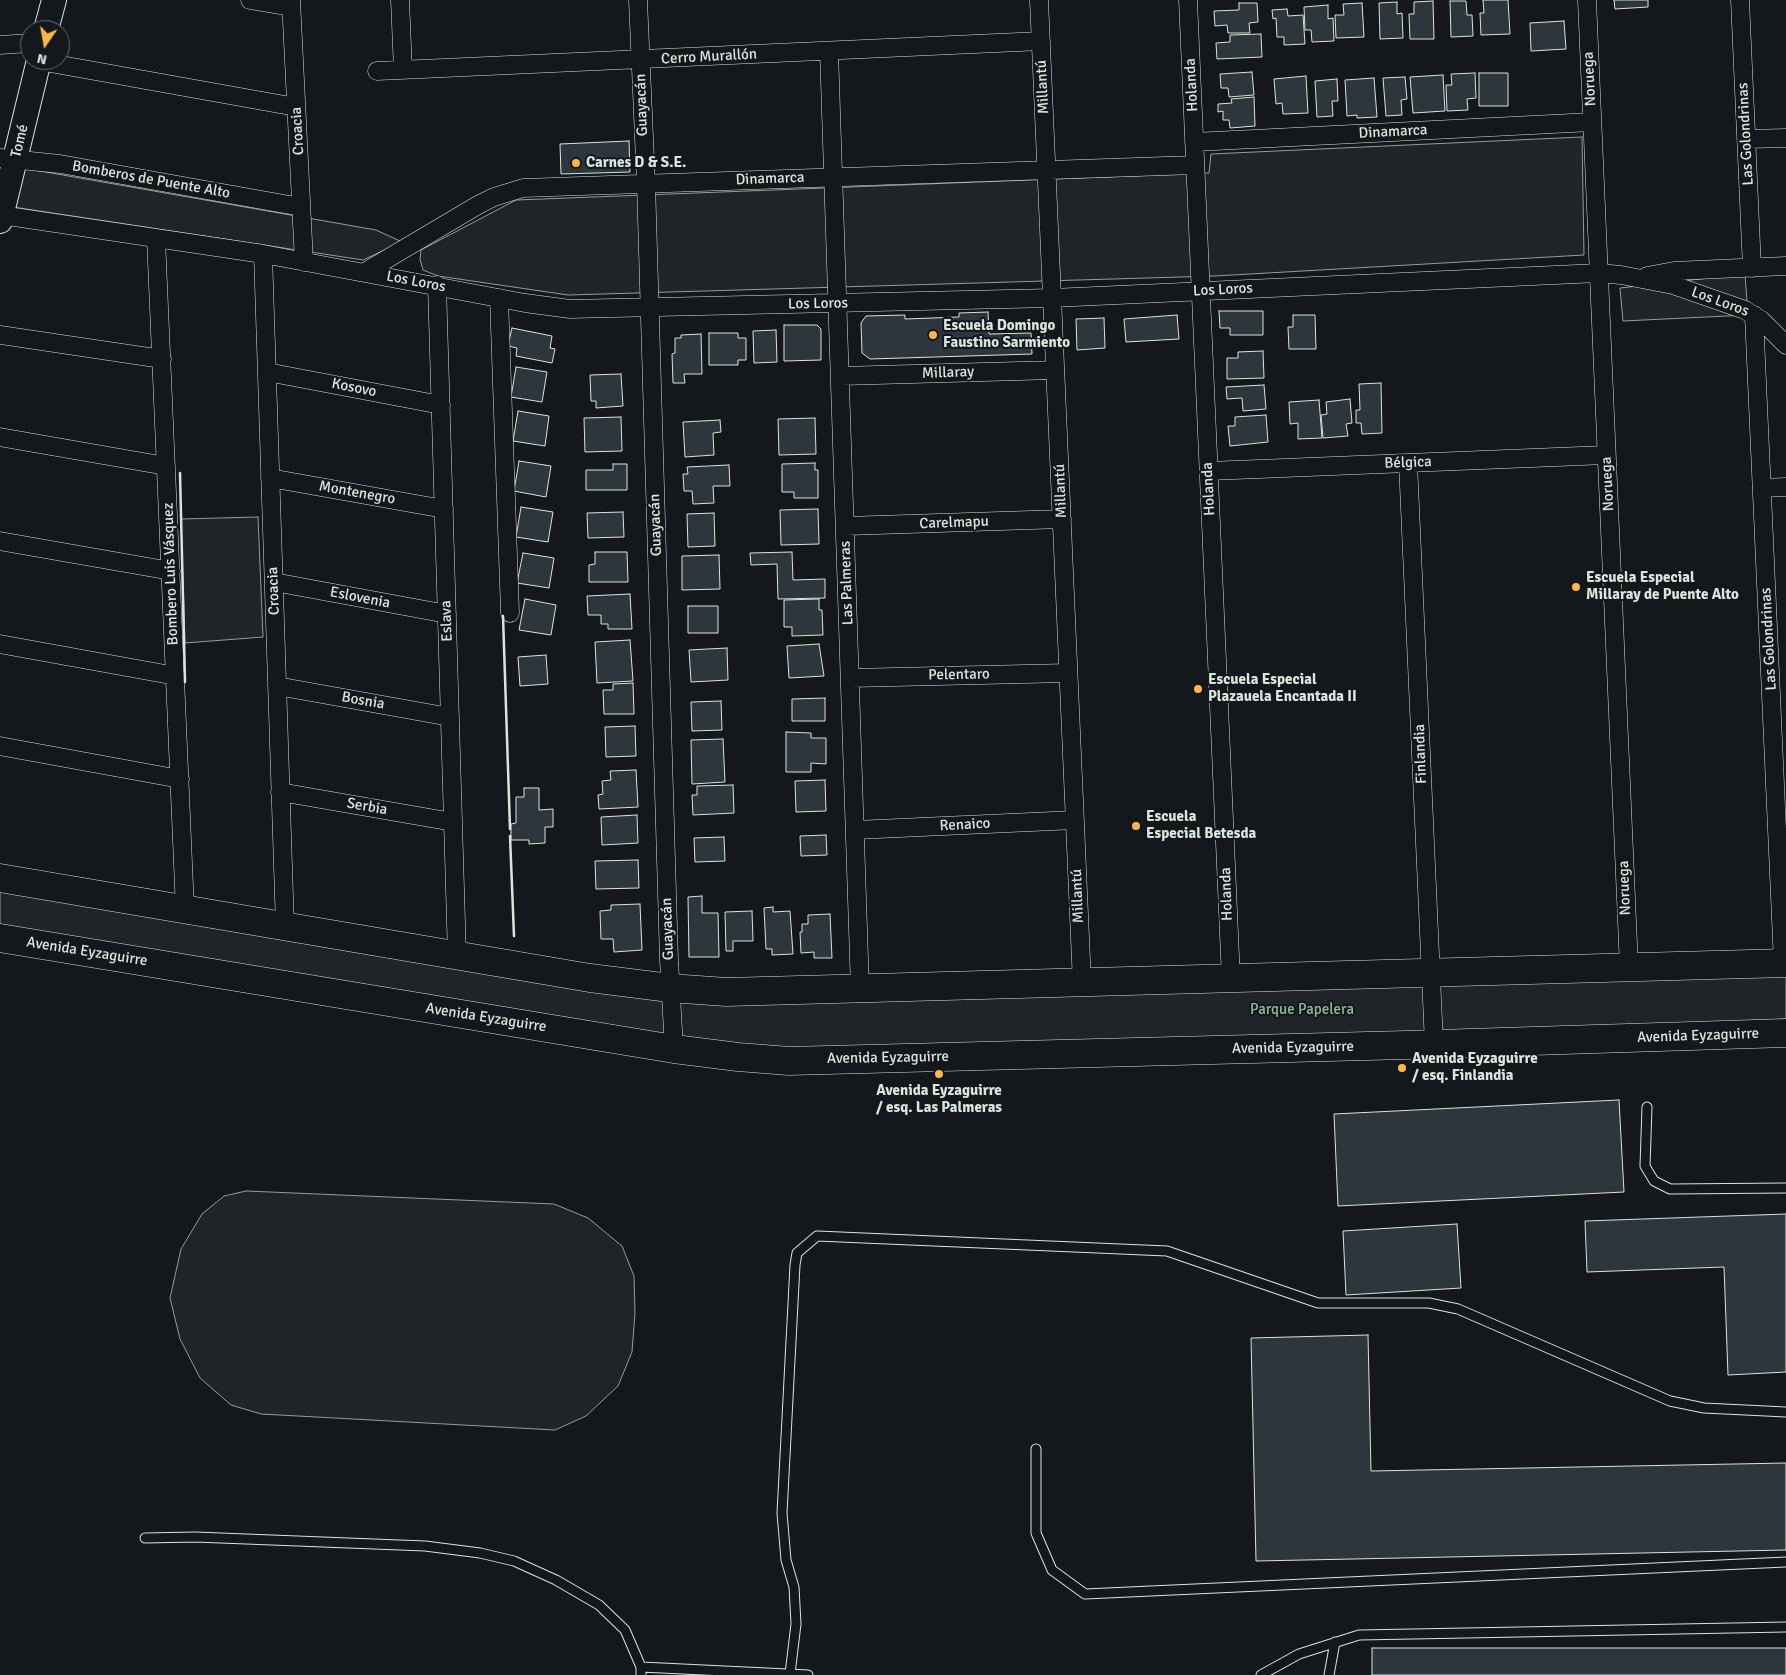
<!DOCTYPE html>
<meta charset="utf-8">
<style>
body{margin:0}
#map{position:relative;width:1786px;height:1675px;overflow:hidden;background:#14181c;font-family:Signika,sans-serif}
canvas{display:block}
.north{position:absolute;left:20px;top:20px;width:50px;height:50px;box-sizing:border-box;background:#14181c;border:1px solid #626a69;border-radius:50%;rotate:192deg;font-size:14px;font-weight:700;line-height:20px;text-align:center;color:#d8e6dc}
.north::after{content:'';display:block;margin:auto;width:18px;height:22px;background:#ffb74d;clip-path:polygon(50% 0,100% 100%,50% 72%,0 100%)}
</style>
<div id="map">
<canvas width="1786" height="1675"></canvas>
<div class="north">N</div>
</div>
<script>
const ctx = document.querySelector('canvas').getContext('2d');
ctx.lineJoin = 'round';
function paint(path, color) {
  ctx.fillStyle = color;
  ctx.fill(path, 'evenodd');
}
function shape(rows) {
  const path = new Path2D();
  for (const r of rows) {
    path.moveTo(r[0], r[1]);
    for (let i = 2; i < r.length; i += 2) path.lineTo(r[i], r[i + 1]);
  }
  return path;
}
function stroke(path, color, width, dash) {
  ctx.strokeStyle = color;
  ctx.lineWidth = width;
  ctx.lineCap = dash ? 'butt' : 'round';
  ctx.setLineDash(dash || []);
  ctx.stroke(path);
}
function label(font, color, halo, rows, align = 'center') {
  ctx.font = font + ' Signika,sans-serif';
  ctx.lineWidth = 4;
  ctx.setLineDash([]);
  ctx.textBaseline = 'middle';
  ctx.strokeStyle = halo;
  ctx.fillStyle = color;
  for (const [text, x, y, turn = 0] of rows) {
    ctx.save();
    ctx.translate(x, y);
    ctx.rotate((+turn || 0) * Math.PI / 180);
    ctx.textAlign = isNaN(turn) ? turn : align;
    if (halo) ctx.strokeText(text, 0, 0);
    ctx.fillText(text, 0, 0);
    ctx.restore();
  }
}
const green = shape([
 [1582,137,1584,255,1215,276,568,295,438,276,423,270,420,259,421,250,516,200,1209,173,1211,154,1582,137],
 [0,164,376,230,402,242,363,260,0,205,0,164],
 [1745,274,1748,315,1623,321,1620,288,1745,274],
 [258,517,263,637,185,643,181,519,258,517],
 [0,886,635,993,1786,972,1786,1019,1370,1037,784,1049,703,1041,0,929,0,886],
 [246,1191,554,1204,588,1218,622,1246,634,1276,635,1313,632,1352,618,1386,586,1416,555,1430,261,1414,231,1405,200,1378,180,1339,170,1298,181,1249,202,1214,224,1196,246,1191]
]);
paint(green, '#202428');
stroke(green, '#939e99', 1);
const building = shape([
 [1483,0,1508,0,1510,34,1481,35,1480,13,1484,13,1483,0],
 [1614,0,1648,0,1648,7,1615,9,1614,0],
 [1433,1,1434,39,1410,39,1409,14,1414,14,1414,2,1433,1],
 [1450,1,1466,1,1467,15,1472,15,1473,36,1451,37,1450,1],
 [1397,2,1397,14,1402,13,1403,38,1380,39,1379,3,1397,2],
 [1239,3,1257,3,1258,22,1249,23,1250,33,1228,33,1227,25,1215,26,1214,11,1239,10,1239,3],
 [1362,3,1364,37,1336,38,1335,15,1344,15,1343,4,1362,3],
 [1328,5,1328,19,1333,18,1334,41,1312,42,1311,30,1305,30,1304,7,1328,5],
 [1287,9,1288,16,1303,15,1305,44,1284,45,1284,37,1277,37,1276,18,1273,19,1272,10,1287,9],
 [1564,21,1566,49,1531,51,1530,23,1564,21],
 [1261,34,1262,57,1217,59,1216,43,1230,42,1230,35,1261,34],
 [1252,72,1254,95,1229,97,1228,88,1221,88,1220,74,1252,72],
 [1475,73,1476,98,1467,99,1468,110,1447,111,1446,85,1452,85,1451,74,1475,73],
 [1479,73,1508,73,1508,106,1479,106,1479,73],
 [1443,75,1445,111,1413,113,1410,77,1443,75],
 [1306,76,1308,113,1283,114,1282,103,1276,104,1274,79,1306,76],
 [1405,77,1407,99,1401,100,1402,115,1386,116,1383,78,1405,77],
 [1374,78,1377,117,1357,118,1357,115,1347,116,1345,80,1374,78],
 [1337,79,1338,101,1332,101,1333,116,1317,117,1315,81,1337,79],
 [1254,97,1255,126,1230,128,1229,120,1223,120,1223,111,1218,112,1218,104,1232,103,1231,99,1254,97],
 [629,141,630,172,561,174,560,144,629,141],
 [1219,311,1263,311,1263,335,1230,335,1230,328,1220,328,1219,311],
 [988,312,989,334,1031,333,1032,354,870,359,862,353,861,323,866,316,905,315,905,319,959,317,959,313,988,312],
 [1177,315,1179,339,1126,342,1124,319,1177,315],
 [1293,315,1315,315,1316,349,1289,349,1288,327,1293,327,1293,315],
 [1104,318,1105,348,1077,350,1076,319,1104,318],
 [784,325,817,325,821,329,821,360,784,361,784,325],
 [512,328,552,336,550,348,555,349,552,363,516,356,517,348,508,346,512,328],
 [776,330,777,362,754,363,753,331,776,330],
 [709,333,738,333,738,338,746,338,746,360,738,360,738,365,709,365,709,333],
 [701,334,702,374,684,374,685,383,673,383,672,354,675,353,675,338,681,338,681,335,701,334],
 [1263,351,1264,378,1227,379,1227,358,1238,358,1238,352,1263,351],
 [516,367,547,372,542,402,511,397,516,367],
 [621,374,623,406,596,408,596,401,591,401,590,375,621,374],
 [1381,383,1382,433,1362,434,1361,423,1356,423,1356,410,1360,410,1359,384,1381,383],
 [1264,385,1266,409,1243,411,1242,398,1227,399,1226,387,1264,385],
 [1350,399,1352,423,1346,424,1348,436,1323,438,1321,415,1327,414,1326,402,1350,399],
 [1319,400,1322,438,1298,439,1298,423,1290,424,1289,402,1319,400],
 [518,411,549,416,545,446,513,441,518,411],
 [1266,415,1268,442,1230,446,1228,426,1235,426,1235,417,1266,415],
 [621,417,622,451,585,452,584,418,621,417],
 [815,418,816,454,779,455,778,419,815,418],
 [720,420,721,432,713,433,714,455,685,457,683,422,720,420],
 [519,461,551,466,546,497,514,491,519,461],
 [815,463,815,470,818,470,818,498,794,498,794,492,782,492,782,464,815,463],
 [613,464,627,464,627,490,586,490,586,470,613,470,613,464],
 [729,465,730,486,713,486,714,503,693,504,692,491,684,491,683,474,688,474,687,467,729,465],
 [521,507,553,512,548,542,516,537,521,507],
 [818,509,819,544,781,545,780,510,818,509],
 [623,512,624,537,588,538,587,513,623,512],
 [714,513,715,546,688,547,687,514,714,513],
 [595,552,627,552,628,582,589,582,589,565,595,564,595,552],
 [792,552,793,580,825,579,825,598,778,599,777,564,751,565,750,553,792,552],
 [523,553,554,558,549,588,517,583,523,553],
 [719,555,720,589,682,590,682,556,719,555],
 [630,594,632,629,608,629,608,624,601,624,601,615,588,615,587,596,630,594],
 [525,599,556,605,551,635,519,630,525,599],
 [819,599,819,610,822,610,823,635,792,636,792,627,784,627,784,600,819,599],
 [688,606,718,606,718,633,688,633,688,606],
 [630,640,633,681,597,683,595,642,630,640],
 [819,644,824,676,789,678,787,646,819,644],
 [727,648,728,680,691,682,689,650,727,648],
 [546,655,548,684,520,686,518,657,546,655],
 [633,683,634,714,604,714,603,690,613,690,613,684,633,683],
 [825,698,825,721,792,721,792,699,825,698],
 [721,701,722,730,692,731,691,702,721,701],
 [635,726,636,756,606,757,605,727,635,726],
 [786,732,811,733,811,738,826,738,826,764,811,763,811,772,786,772,786,732],
 [723,739,725,782,692,784,691,740,723,739],
 [636,770,638,807,599,809,598,795,603,794,602,781,611,780,610,771,636,770],
 [825,780,826,811,796,812,795,781,825,780],
 [733,785,734,813,693,815,692,795,697,795,697,786,733,785],
 [524,788,539,788,539,810,553,809,553,827,545,827,545,843,529,844,529,840,511,840,511,824,516,823,516,797,524,797,524,788],
 [637,815,638,843,602,845,601,817,637,815],
 [826,835,827,855,801,856,800,836,826,835],
 [724,837,725,861,695,862,694,838,724,837],
 [638,860,639,888,596,889,595,861,638,860],
 [702,896,702,913,718,913,719,957,689,957,688,897,702,896],
 [640,904,642,950,614,952,613,939,601,939,600,911,611,910,611,905,640,904],
 [773,907,773,912,790,911,793,954,772,955,772,949,766,949,764,908,773,907],
 [752,911,753,941,733,941,733,951,726,951,725,912,752,911],
 [830,914,832,958,814,958,814,952,801,953,800,932,802,932,802,924,808,924,808,915,830,914],
 [1619,1100,1624,1192,1338,1206,1334,1114,1619,1100],
 [1786,1214,1786,1372,1728,1375,1724,1267,1587,1272,1585,1221,1786,1214],
 [1457,1224,1461,1288,1346,1295,1343,1231,1457,1224],
 [1368,1335,1371,1471,1786,1463,1786,1550,1256,1561,1251,1338,1368,1335],
 [1372,1648,1786,1648,1786,1675,1372,1675,1372,1648]
]);
paint(building, '#2c363c');
stroke(building, '#d8e6dc', 1);
const lane = shape([
 [1647,1107,1645,1166,1654,1181,1670,1189,1786,1188],
 [1036,1449,1036,1533,1052,1570,1085,1594,1786,1562],
 [145,1538,195,1537,425,1546,480,1553,514,1561,556,1580,599,1605,625,1630,641,1667,641,1675],
 [641,1667,808,1675],
 [790,1674,796,1624,794,1587,786,1560,782,1513,795,1265,797,1253,817,1236,1167,1251,1318,1303,1429,1303,1458,1309,1670,1401,1704,1408,1786,1412],
 [1261,1675,1299,1654,1359,1635,1786,1627],
 [1329,1675,1335,1642]
]);
const street = shape([
 [250,0,291,7],
 [291,0,304,262],
 [400,0,403,70],
 [638,0,646,183,669,960,674,1049],
 [1039,0,1082,983],
 [1188,0,1231,979],
 [1587,0,1629,967],
 [1740,0,1752,268],
 [0,45,30,43],
 [829,51,860,989],
 [39,61,296,107],
 [377,71,1041,41],
 [1747,139,1786,138],
 [1194,142,1592,122],
 [0,158,60,164,301,207],
 [0,215,263,254,525,303,570,309,1052,298,1599,273,1621,275,1673,285,1745,310,1761,320,1786,345],
 [156,238,185,910],
 [263,254,285,927],
 [365,272,478,205,494,197,523,188,1195,165],
 [1647,276,1674,271,1786,266],
 [437,285,457,956],
 [499,298,510,613],
 [1754,315,1783,963],
 [0,335,162,359],
 [267,372,441,405],
 [841,376,1055,370],
 [0,437,166,466],
 [1408,463,1434,1044],
 [1209,471,1606,455],
 [270,478,444,509],
 [1762,488,1786,487],
 [846,526,1062,519],
 [0,541,171,571],
 [274,582,447,614],
 [0,644,176,676],
 [851,678,1068,673],
 [277,686,450,717],
 [0,746,180,779],
 [280,792,453,822],
 [855,830,1075,820]
]);
const secondary = shape([
 [46,30,54,0],
 [0,221,39,60]
]);
const primary = shape([
 [0,878,590,978,670,988,726,992,1786,963],
 [0,938,674,1049,738,1057,789,1061,1406,1045,1786,1033]
]);
stroke(lane, '#d8e6dc', 11);
stroke(street, '#d8e6dc', 19);
stroke(secondary, '#d8e6dc', 26);
stroke(primary, '#d8e6dc', 29);
stroke(lane, '#14181c', 9);
stroke(street, '#14181c', 18);
stroke(secondary, '#14181c', 24);
stroke(primary, '#14181c', 28);
stroke(shape([
 [180,473,185,682],
 [503,616,510,829],
 [510,836,514,936]
]), '#d8e6dc', 2.5);
for (const [x, y, r, color] of [
 [576,163,5,"#ffb74d"],
 [933,335,5,"#ffb74d"],
 [1576,587,5,"#ffb74d"],
 [1198,689,5,"#ffb74d"],
 [1136,826,5,"#ffb74d"],
 [1402,1068,5,"#ffb74d"],
 [939,1074,5,"#ffb74d"]
]) {
  const dot = new Path2D();
  dot.arc(x, y, r, 0, 2 * Math.PI);
  ctx.fillStyle = color;
  ctx.fill(dot);
  stroke(dot, '#14181c', 2);
}
label('15px', '#d8e6dc', '#14181c', [
 ["Cerro Murallón",709,57,-3],
 ["Noruega",1590,79,-93],
 ["Holanda",1192,85,-93],
 ["Millantú",1043,87,-93],
 ["Guayacán",642,105,-92],
 ["Croacia",298,131,-93],
 ["Dinamarca",1393,132,-3],
 ["Las Golondrinas",1746,134,-93],
 ["Tomé",20,141,-77],
 ["Dinamarca",770,179,-2],
 ["Bomberos de Puente Alto",151,180,10],
 ["Los Loros",416,282,11],
 ["Los Loros",1223,290,-3],
 ["Los Loros",1720,302,20],
 ["Los Loros",818,304,-1],
 ["Millaray",948,373,-2],
 ["Kosovo",354,388,11],
 ["Bélgica",1408,463,-2],
 ["Noruega",1608,484,-93],
 ["Holanda",1209,489,-93],
 ["Millantú",1061,491,-92],
 ["Montenegro",357,493,10],
 ["Carelmapu",954,523,-2],
 ["Guayacán",656,525,-92],
 ["Bombero Luis Vásquez",171,574,-92],
 ["Las Palmeras",847,583,-92],
 ["Croacia",274,591,-92],
 ["Eslovenia",360,598,11],
 ["Eslava",447,621,-92],
 ["Las Golondrinas",1769,639,-93],
 ["Pelentaro",959,675,-1],
 ["Bosnia",363,701,10],
 ["Finlandia",1421,754,-92],
 ["Serbia",367,807,10],
 ["Renaico",965,825,-3],
 ["Noruega",1625,888,-92],
 ["Holanda",1227,894,-92],
 ["Millantú",1078,896,-92],
 ["Guayacán",668,929,-92],
 ["Avenida Eyzaguirre",87,952,9],
 ["Avenida Eyzaguirre",486,1018,9],
 ["Avenida Eyzaguirre",1698,1036,-2],
 ["Avenida Eyzaguirre",1293,1048,-1],
 ["Avenida Eyzaguirre",888,1058,-1]
]);
label('bold 15px', '#d8e6dc', '#14181c', [
 ["Carnes D & S.E.",586,163],
 ["Escuela Domingo",943,326],
 ["Faustino Sarmiento",943,343],
 ["Escuela Especial",1586,578],
 ["Millaray de Puente Alto",1586,595],
 ["Escuela Especial",1208,680],
 ["Plazauela Encantada II",1208,697],
 ["Escuela",1146,817],
 ["Especial Betesda",1146,834],
 ["Avenida Eyzaguirre",1412,1059],
 ["/ esq. Finlandia",1412,1076],
 ["Avenida Eyzaguirre",939,1091,"center"],
 ["/ esq. Las Palmeras",939,1108,"center"]
], 'left');
label('15px', '#8ac095', '#14181c', [
 ["Parque Papelera",1302,1010]
]);
</script>
